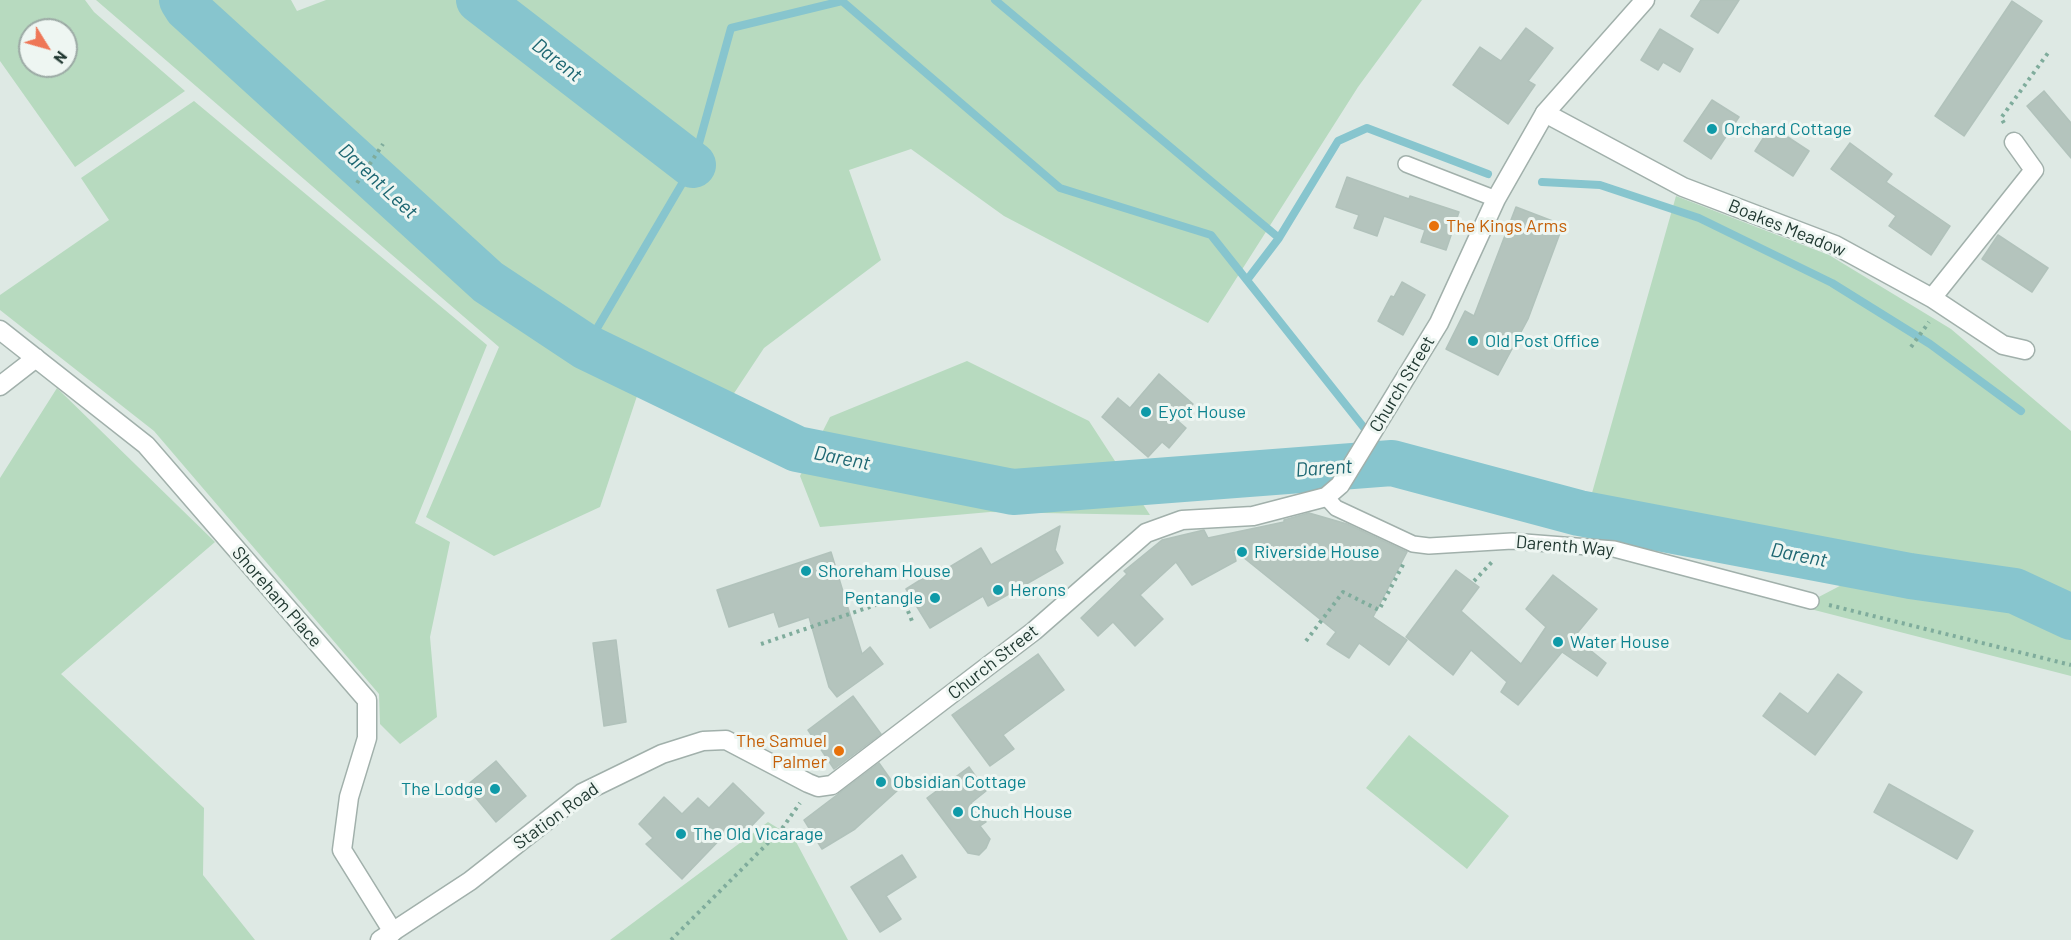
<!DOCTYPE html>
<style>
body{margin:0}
#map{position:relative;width:2071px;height:940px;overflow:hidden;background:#dee9e4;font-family:Barlow,sans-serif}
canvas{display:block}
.north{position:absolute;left:18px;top:18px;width:60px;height:60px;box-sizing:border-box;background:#eef6f2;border:2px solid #9caaa5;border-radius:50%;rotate:127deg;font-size:16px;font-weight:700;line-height:24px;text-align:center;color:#203831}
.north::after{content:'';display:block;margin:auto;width:21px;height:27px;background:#ee7757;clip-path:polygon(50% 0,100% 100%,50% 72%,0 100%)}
</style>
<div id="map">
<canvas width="2071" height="940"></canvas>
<div class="north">N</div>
</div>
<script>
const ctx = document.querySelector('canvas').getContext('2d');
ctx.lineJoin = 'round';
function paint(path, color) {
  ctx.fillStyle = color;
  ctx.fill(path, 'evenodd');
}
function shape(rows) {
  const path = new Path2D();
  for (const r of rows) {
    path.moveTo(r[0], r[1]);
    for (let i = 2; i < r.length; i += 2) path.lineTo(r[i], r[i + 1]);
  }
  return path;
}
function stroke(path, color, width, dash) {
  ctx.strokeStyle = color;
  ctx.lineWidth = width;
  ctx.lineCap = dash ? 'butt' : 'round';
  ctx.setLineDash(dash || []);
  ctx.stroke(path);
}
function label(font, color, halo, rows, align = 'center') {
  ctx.font = font + ' Barlow,sans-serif';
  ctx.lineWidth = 6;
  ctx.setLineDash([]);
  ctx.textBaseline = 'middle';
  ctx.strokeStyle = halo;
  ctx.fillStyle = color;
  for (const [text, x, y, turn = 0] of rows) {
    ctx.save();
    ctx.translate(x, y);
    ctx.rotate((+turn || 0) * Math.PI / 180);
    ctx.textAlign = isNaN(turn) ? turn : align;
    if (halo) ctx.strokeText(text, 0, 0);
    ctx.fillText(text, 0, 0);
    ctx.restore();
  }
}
paint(shape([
 [0,0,85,0,94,12,185,91,75,167,0,61],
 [30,30,66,30,66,66,30,66],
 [96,0,291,0,297,11,326,0,1422,0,1358,87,1208,323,1004,216,911,149,849,170,881,260,764,348,715,422,640,387,600,507,494,556,426,517,499,347],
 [194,101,487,345,415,523,450,542,430,637,437,717,400,744,380,724,379,694,154,431,0,310,0,295,109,220,81,178],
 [1676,196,1829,255,1951,329,2071,431,2071,603,2017,578,1913,562,1590,500],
 [967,361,1089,421,1150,515,990,512,820,527,800,476,830,417],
 [57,388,215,542,61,674,204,808,203,875,255,940,0,940,0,478],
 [1855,578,2016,603,2071,628,2071,676,1791,604,1811,601],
 [1409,735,1509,816,1467,869,1366,788],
 [768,822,794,838,848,940,610,940]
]), '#b7dabf');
stroke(shape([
 [995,0,1279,238],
 [1542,182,1600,185,1699,218,1832,283,1930,344,2021,411],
 [1247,280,1279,238,1338,141,1367,128,1488,174],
 [586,347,693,165,731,28,842,1,1060,188,1211,235,1392,463]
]), '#87c5ce', 8);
stroke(shape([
 [182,0,187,8,488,282,586,347,797,449,1013,492,1392,463,1579,513,1910,576,2015,591,2071,617],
 [479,0,693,165]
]), '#87c5ce', 46);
const building = shape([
 [1701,0,1739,0,1718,33,1691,16,1701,0],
 [2012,1,2042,21,1964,136,1935,116,2012,1],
 [1526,28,1553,48,1528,81,1535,85,1508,124,1453,85,1480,47,1501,61,1526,28],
 [1660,29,1693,49,1680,72,1663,62,1658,70,1641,60,1660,29],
 [2044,91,2071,123,2071,158,2027,106,2044,91],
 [1712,100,1739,117,1711,159,1684,141,1712,100],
 [1771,126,1809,151,1793,176,1755,151,1771,126],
 [1850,143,1892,174,1886,182,1950,226,1931,255,1889,226,1896,216,1831,169,1850,143],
 [1347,177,1409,199,1410,196,1459,212,1446,250,1421,242,1425,230,1384,216,1377,236,1354,228,1359,215,1336,207,1347,177],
 [1516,207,1563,225,1528,319,1498,375,1446,349,1465,311,1474,316,1516,207],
 [1998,235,2048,268,2032,292,1982,259,1998,235],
 [1402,282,1425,295,1403,335,1378,321,1391,296,1394,297,1402,282],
 [1159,374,1193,404,1178,421,1186,428,1169,448,1162,442,1148,457,1102,417,1118,398,1130,408,1159,374],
 [1309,513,1347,524,1407,552,1373,617,1407,640,1389,665,1359,643,1349,658,1327,644,1336,632,1233,549,1236,561,1192,585,1176,562,1140,595,1163,619,1135,646,1113,622,1098,636,1081,618,1127,574,1124,571,1162,540,1204,530,1208,538,1284,522,1284,520,1309,513],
 [1060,526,1055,550,1063,563,988,606,983,596,930,628,906,589,941,567,943,571,981,548,991,565,1060,526],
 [831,552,862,654,870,647,883,664,837,697,829,687,809,617,779,627,774,612,729,627,717,590,831,552],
 [1456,570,1479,587,1461,611,1521,664,1546,627,1526,609,1553,575,1597,609,1574,637,1606,663,1597,676,1562,652,1518,705,1501,692,1507,682,1471,650,1453,675,1406,637,1456,570],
 [616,640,626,722,604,726,593,643,616,640],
 [1038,654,1064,690,1003,735,1014,749,990,766,952,715,1038,654],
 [1838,674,1862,692,1815,755,1763,716,1780,693,1808,714,1838,674],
 [853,696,881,734,834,769,808,730,853,696],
 [496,761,526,796,496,822,466,786,496,761],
 [879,763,898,790,855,829,822,849,804,820,879,763],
 [969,767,986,791,971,803,986,822,980,826,990,839,986,848,979,855,968,853,927,798,969,767],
 [733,783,764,813,740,838,730,829,682,879,646,844,653,838,639,824,664,797,682,814,698,798,709,808,733,783],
 [1889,784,1973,831,1957,859,1874,812,1889,784],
 [902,855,916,877,886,896,901,919,880,932,851,887,902,855]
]);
paint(building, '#b4c4bd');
stroke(building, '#b1c2bb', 1.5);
const service = shape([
 [1406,164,1496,199],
 [1326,497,1336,508,1413,544,1429,546,1512,541,1614,549,1811,601]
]);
const minor = shape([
 [1545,113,1683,187,1835,245,1932,298,2003,345,2025,350],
 [1932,298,2034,170,2014,142],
 [0,330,146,445,367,700,367,738,349,797,342,850,393,932],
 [0,386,36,358]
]);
const tertiary = shape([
 [380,940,470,881,582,793,662,754,703,741,726,740,808,783,818,787,832,785,1034,631,1146,533,1182,520,1253,516,1326,497,1340,485,1439,323,1496,199,1545,113,1645,0]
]);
stroke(service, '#a1b0ab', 18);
stroke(minor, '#a1b0ab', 21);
stroke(tertiary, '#a1b0ab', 21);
stroke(shape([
 [2004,123,2001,118,2048,53],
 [357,183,383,144],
 [1911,347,1929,322],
 [1474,581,1492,562],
 [1829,605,2071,665],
 [1306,641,1343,592,1379,610,1405,561],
 [761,644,902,596,912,621],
 [671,940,781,830,800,803]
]), '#7fac9c', 4, [3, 4.5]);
stroke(service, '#fff', 15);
stroke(minor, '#fff', 18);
stroke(tertiary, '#fff', 18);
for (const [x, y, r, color] of [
 [1712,129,6,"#0f9aa8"],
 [1434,226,6,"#e8710a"],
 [1473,341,6,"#0f9aa8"],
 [1146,412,6,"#0f9aa8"],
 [1242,552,6,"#0f9aa8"],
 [806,571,6,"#0f9aa8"],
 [998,590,6,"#0f9aa8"],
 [935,598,6,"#0f9aa8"],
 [1558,642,6,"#0f9aa8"],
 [839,751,6,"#e8710a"],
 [881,782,6,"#0f9aa8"],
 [495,789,6,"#0f9aa8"],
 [958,812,6,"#0f9aa8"],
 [681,834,6,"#0f9aa8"]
]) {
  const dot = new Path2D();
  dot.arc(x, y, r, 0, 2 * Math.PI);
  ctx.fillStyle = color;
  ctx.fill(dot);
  stroke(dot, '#eef6f2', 2);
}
label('18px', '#0d838f', '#eef6f2', [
 ["Orchard Cottage",1724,129],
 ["Old Post Office",1485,341],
 ["Eyot House",1158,412],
 ["Riverside House",1254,552],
 ["Shoreham House",818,571],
 ["Herons",1010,590],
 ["Pentangle",923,598,"right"],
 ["Water House",1570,642],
 ["Obsidian Cottage",893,782],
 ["The Lodge",483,789,"right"],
 ["Chuch House",970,812],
 ["The Old Vicarage",693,834]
], 'left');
label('18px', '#c56008', '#eef6f2', [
 ["The Kings Arms",1446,226],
 ["The Samuel",827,741,"right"],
 ["Palmer",827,762,"right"]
], 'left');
label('18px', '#203831', '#eef6f2', [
 ["Boakes Meadow",1787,228,22],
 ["Church Street",1402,384,-59],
 ["Darenth Way",1565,546,5],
 ["Shoreham Place",277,597,49],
 ["Church Street",993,662,-38],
 ["Station Road",556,816,-36]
]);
label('italic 20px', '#1d6772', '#eef6f2', [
 ["Darent",557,60,38],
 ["Darent Leet",378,181,43],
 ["Darent",842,458,11],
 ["Darent",1324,468,-4],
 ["Darent",1799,555,11]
]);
</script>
